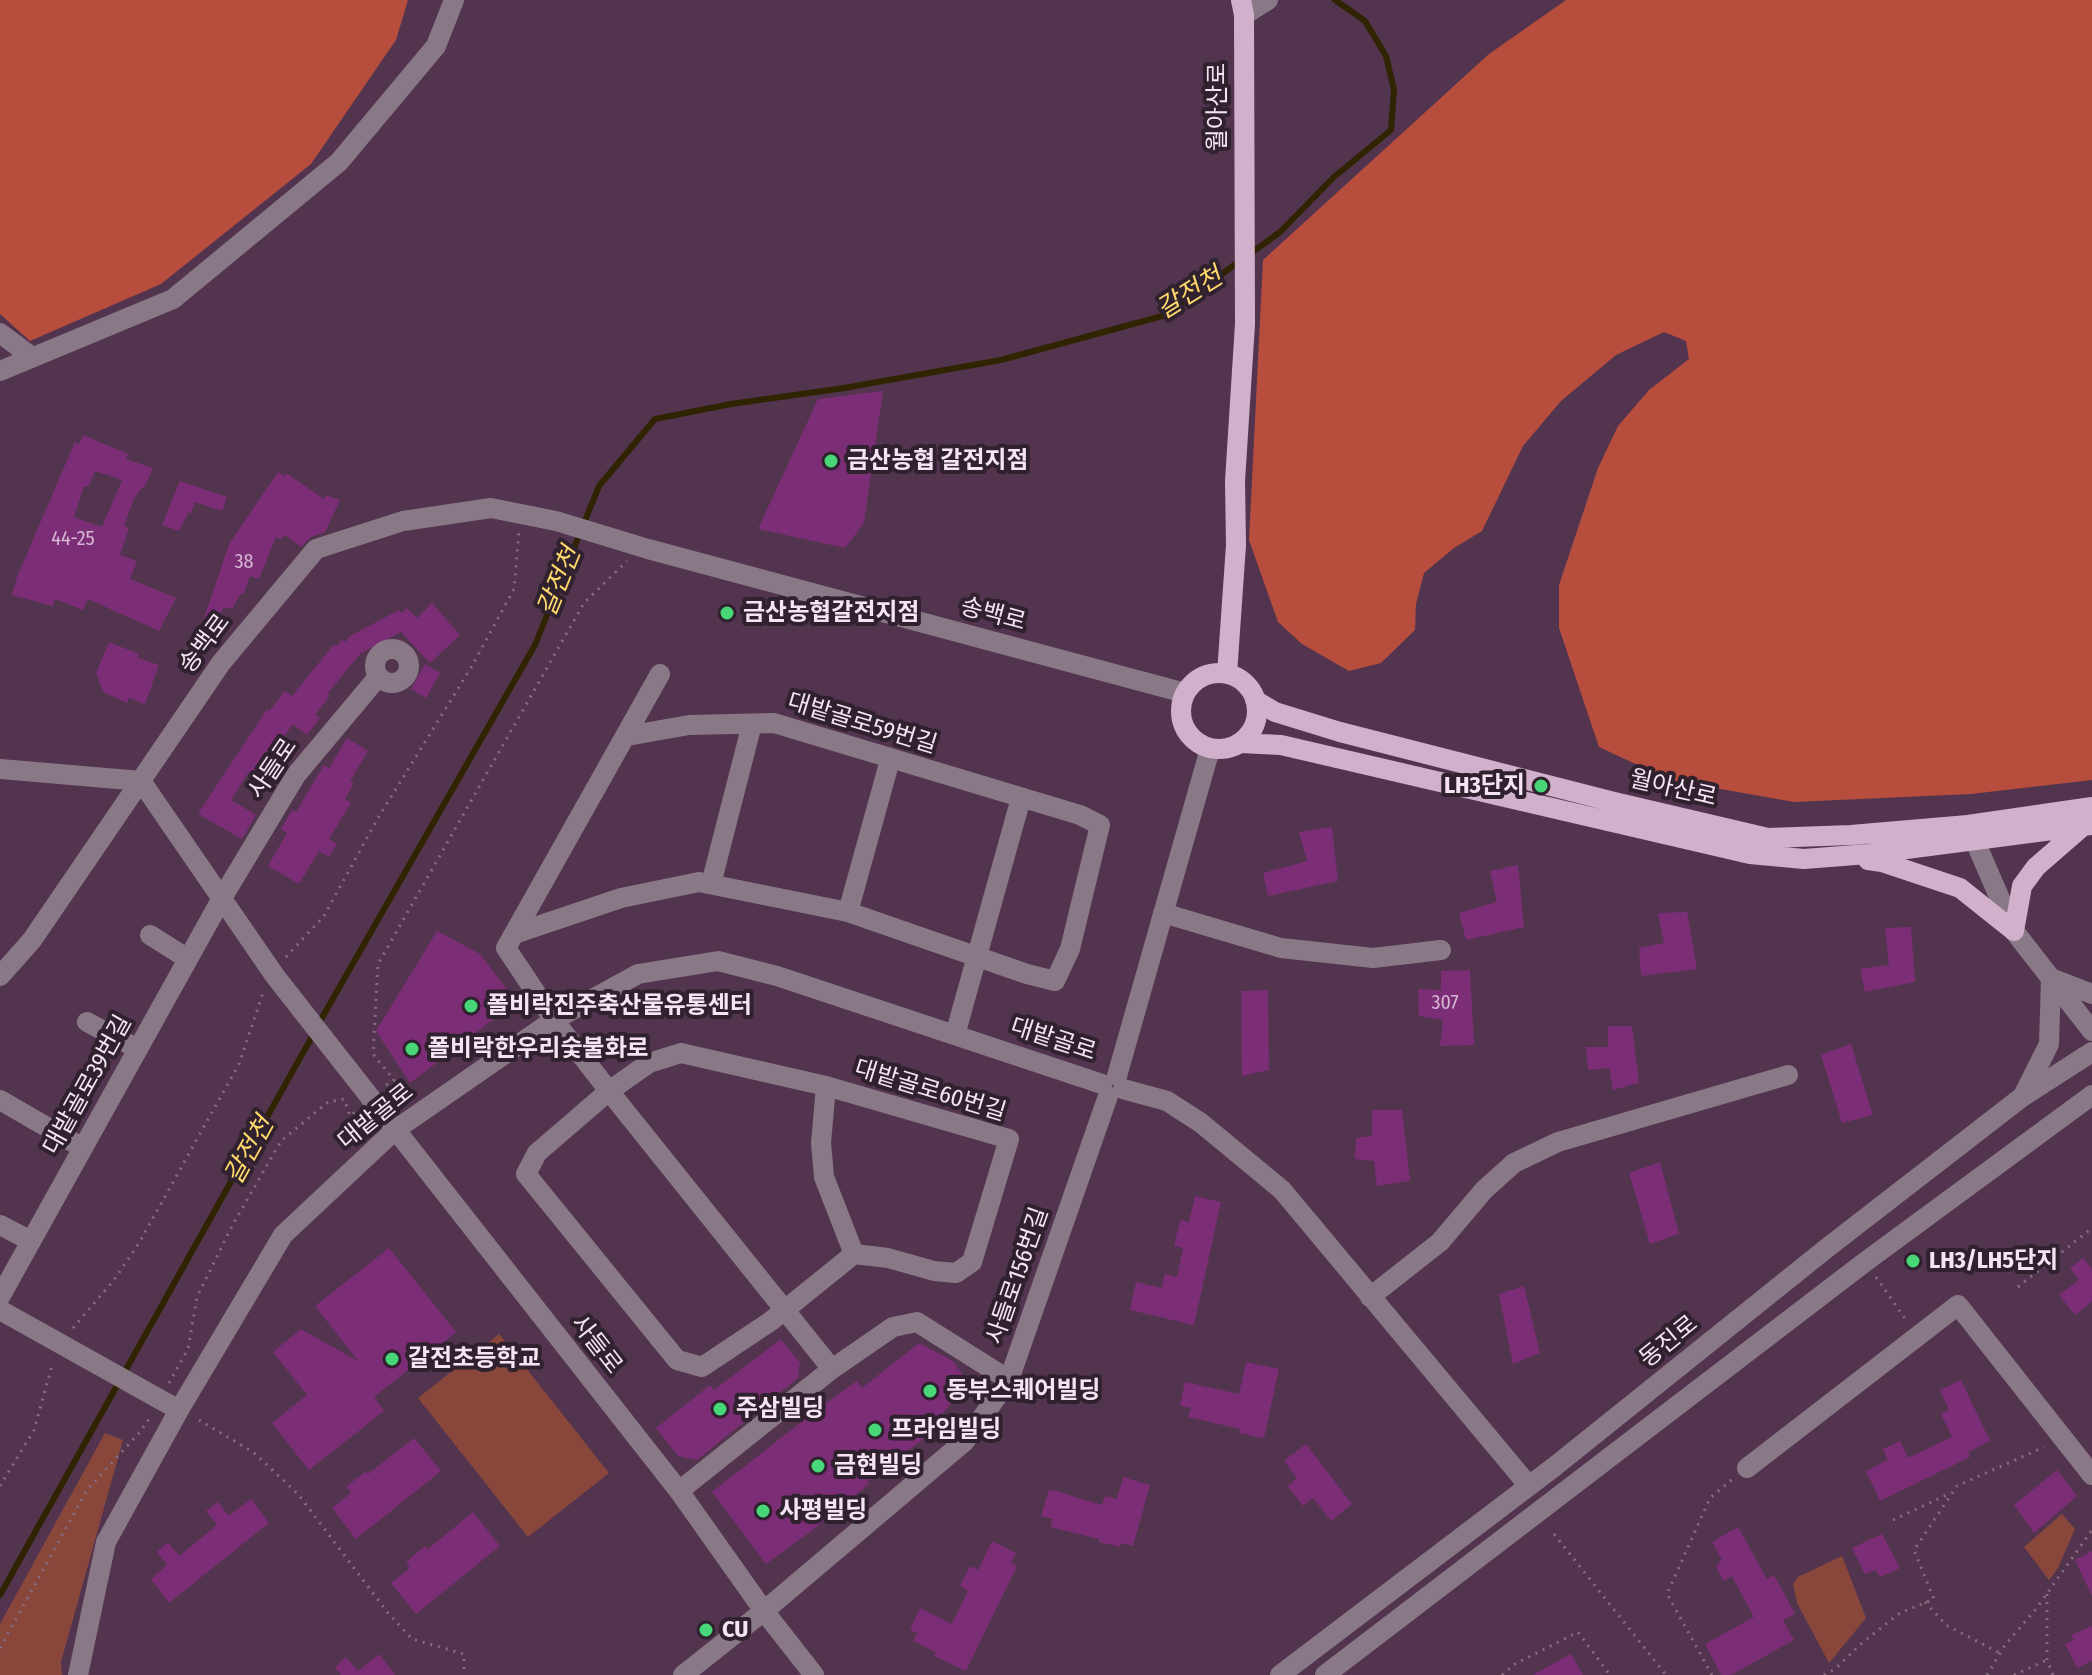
<!DOCTYPE html>
<meta charset="utf-8">
<style>
body{margin:0}
canvas{display:block;background:#52344f}
</style>
<canvas width="2092" height="1675"></canvas>
<script>
const ctx = document.querySelector('canvas').getContext('2d');
ctx.lineJoin = 'round';
function paint(path, color) {
  ctx.fillStyle = color;
  ctx.fill(path, 'evenodd');
}
function shape(rows) {
  const path = new Path2D();
  for (const r of rows) {
    if (r.length === 3) {
      path.moveTo(r[0] + r[2], r[1]);
      path.arc(r[0], r[1], r[2], 0, 2 * Math.PI);
      continue;
    }
    path.moveTo(r[0], r[1]);
    for (let i = 2; i < r.length; i += 2) path.lineTo(r[i], r[i + 1]);
  }
  return path;
}
function stroke(path, color, width, dash) {
  ctx.strokeStyle = color;
  ctx.lineWidth = width;
  ctx.lineCap = dash ? 'butt' : 'round';
  ctx.setLineDash(dash || []);
  ctx.stroke(path);
}
function label(font, color, halo, rows, align = 'center') {
  ctx.font = font + ' "Fira Sans Condensed","Noto Sans KR",sans-serif';
  ctx.lineWidth = 8;
  ctx.setLineDash([]);
  ctx.textBaseline = 'middle';
  ctx.strokeStyle = halo;
  ctx.fillStyle = color;
  for (const [text, x, y, turn = 0] of rows) {
    ctx.save();
    ctx.translate(x, y);
    ctx.rotate((+turn || 0) * Math.PI / 180);
    ctx.textAlign = isNaN(turn) ? turn : align;
    if (halo) ctx.strokeText(text, 0, 0);
    ctx.fillText(text, 0, 0);
    ctx.restore();
  }
}
paint(shape([
 [499,1334,609,1473,528,1537,418,1398],
 [105,1433,123,1440,61,1662,62,1675,0,1675,0,1624],
 [2062,1514,2075,1529,2058,1568,2049,1580,2024,1547],
 [1842,1556,1866,1618,1829,1663,1797,1603,1793,1584,1798,1577]
]), '#89473c');
paint(shape([
 [0,0,408,0,396,40,311,164,161,284,30,341,0,314],
 [1566,0,2092,0,2092,780,1971,794,1794,802,1670,780,1599,747,1559,628,1559,585,1598,468,1618,426,1649,390,1689,359,1686,341,1664,332,1616,355,1561,401,1523,446,1482,531,1454,548,1424,573,1416,604,1415,630,1381,663,1349,671,1302,644,1278,622,1249,540,1263,260,1489,54]
]), '#b64d3d');
stroke(shape([
 [1250,254,1280,232,1334,177,1391,130,1394,90,1386,56,1365,21,1335,0],
 [319,1023,535,645,599,486,655,419,731,404,844,388,1001,360,1166,315,1241,260],
 [0,1595,314,1033]
]), '#2f2300', 6);
paint(shape([
 [883,391,864,523,845,548,758,529,818,399],
 [83,435,128,454,126,459,153,468,144,488,142,487,134,499,124,526,129,528,120,555,137,561,130,579,176,598,159,631,88,599,83,610,55,599,53,606,12,595,17,577,75,442,79,444],
 [95,471,122,480,102,527,74,517,84,486,88,487],
 [278,472,284,477,286,473,324,499,326,495,340,500,325,532,311,537,301,547,285,535,281,539,276,537,259,579,250,576,244,594,241,593,232,609,223,607,212,640,190,670,187,669,229,544],
 [180,481,227,497,222,511,195,502,191,513,188,513,179,531,162,525],
 [432,603,460,635,430,663,401,632,361,653,327,694,330,696,315,715,320,718,307,735,293,724,264,764,269,768,261,780,248,773,231,800,256,815,242,839,198,814,267,709,269,711,285,691,292,696,334,644,336,647,342,640,345,642,350,636,399,610,402,613,407,608,417,618],
 [109,642,139,654,138,658,159,665,145,704,129,698,127,703,105,693,102,689,96,673],
 [425,664,440,673,426,698,411,689],
 [347,738,368,751,350,781,354,783,345,799,351,803,329,839,337,844,329,857,319,851,299,884,268,866,287,833,281,829,292,810,296,812,324,765,329,768],
 [1332,827,1338,881,1268,896,1263,873,1307,861,1299,832],
 [1518,865,1524,927,1466,940,1459,913,1497,902,1490,871],
 [1687,912,1697,969,1641,976,1639,948,1664,943,1658,913],
 [1911,927,1915,982,1865,992,1860,969,1889,965,1885,928],
 [437,931,480,954,516,1002,410,1083,376,1031],
 [1470,970,1474,1045,1440,1046,1443,1020,1419,1016,1418,989,1441,990,1441,971],
 [1268,990,1269,1070,1242,1076,1241,991],
 [1608,1026,1632,1026,1639,1083,1613,1090,1609,1068,1588,1070,1586,1047,1608,1047],
 [1851,1044,1873,1115,1842,1123,1821,1055],
 [1372,1110,1402,1110,1410,1181,1377,1186,1374,1161,1355,1159,1356,1138,1372,1136],
 [1660,1162,1679,1234,1650,1244,1629,1173],
 [1195,1196,1221,1202,1194,1325,1130,1310,1136,1282,1162,1288,1165,1274,1177,1277,1183,1248,1174,1246,1180,1220,1189,1222],
 [389,1248,456,1332,374,1397,384,1411,309,1470,272,1423,307,1395,273,1352,301,1329,358,1361,315,1306],
 [2083,1258,2092,1269,2092,1301,2075,1315,2059,1295,2079,1280,2070,1268],
 [1524,1286,1540,1353,1513,1364,1499,1294],
 [781,1339,800,1363,798,1378,697,1460,678,1456,656,1428,710,1385,714,1390],
 [919,1343,953,1361,968,1382,921,1441,867,1482,869,1484,814,1529,766,1564,712,1492,823,1405,857,1381,862,1388],
 [1246,1362,1279,1369,1264,1438,1239,1433,1240,1429,1188,1417,1191,1408,1180,1406,1185,1382,1239,1394],
 [1961,1380,1990,1441,1968,1452,1970,1457,1880,1501,1866,1471,1888,1460,1883,1449,1900,1441,1908,1458,1952,1437,1941,1414,1949,1410,1940,1390],
 [414,1438,441,1471,356,1539,332,1508,351,1493,346,1487,366,1471,368,1474],
 [1306,1444,1352,1504,1331,1521,1313,1498,1303,1506,1288,1486,1297,1478,1284,1461],
 [2057,1470,2077,1496,2034,1533,2014,1505],
 [1123,1477,1150,1485,1133,1546,1121,1543,1120,1547,1099,1542,1099,1539,1050,1527,1053,1519,1041,1516,1049,1489,1102,1505,1105,1496,1117,1499],
 [251,1499,269,1523,169,1603,151,1579,167,1565,157,1552,168,1542,179,1556,217,1525,206,1511,218,1502,229,1516],
 [473,1512,500,1546,416,1614,391,1583,410,1568,406,1562,425,1546,428,1549],
 [1738,1527,1767,1579,1774,1575,1795,1614,1783,1620,1794,1640,1731,1675,1721,1675,1705,1644,1754,1617,1732,1576,1723,1581,1716,1566,1722,1560,1712,1542],
 [1882,1534,1900,1568,1880,1577,1876,1570,1865,1574,1852,1548],
 [992,1541,1016,1553,1011,1563,1017,1566,966,1671,934,1656,936,1652,913,1641,917,1633,910,1630,920,1608,952,1624,968,1591,960,1586,970,1566,978,1570],
 [2092,1551,2092,1596,2075,1560],
 [2092,1626,2092,1661,2077,1668,2065,1644,2074,1640,2071,1635],
 [379,1654,395,1675,341,1675,335,1667,346,1657,358,1671],
 [1571,1654,1583,1675,1533,1675]
]), '#7b2e75');
stroke(shape([
 [286,957,324,916,378,818,472,666,514,589,519,532],
 [386,1085,394,1080,373,1054,378,964,584,603,627,561],
 [1876,1277,1906,1320],
 [2018,1287,2092,1228],
 [73,1328,114,1280,139,1243,239,1064,263,993],
 [169,1383,188,1349,197,1297,232,1226,281,1141,328,1102,344,1099,350,1116,356,1111],
 [199,1420,253,1452,298,1494,388,1613,412,1639,464,1654,464,1675],
 [0,1486,34,1430,53,1362],
 [1893,1520,1951,1493],
 [1554,1534,1666,1675],
 [2047,1594,2047,1660,2053,1675],
 [1925,1602,1946,1625,2000,1653],
 [0,1648,87,1490,140,1432,152,1415],
 [1502,1675,1515,1664,1578,1632,1610,1675],
 [1712,1675,1667,1594,1710,1498,1734,1478],
 [1824,1675,1835,1669,1863,1642,1900,1613,1934,1599,1914,1550,1957,1486,2044,1447],
 [1987,1675,2005,1645,2036,1609,2092,1530],
 [2014,1675,2047,1660]
]), '#866c83', 3, [2, 6]);
stroke(shape([
 [1244,15,1268,0],
 [0,333,32,357],
 [0,371,173,299,339,162,436,46,454,0],
 [392,666,17],
 [660,674,506,948,554,1020,609,1091,832,1369],
 [0,769,141,781],
 [141,781,275,976,679,1491,764,1611,814,1675],
 [1968,825,2014,931,2092,1031],
 [711,884,752,724],
 [848,912,890,760],
 [1163,913,1281,948,1373,958,1441,950],
 [514,934,621,898,699,882,848,912,1027,974,1055,981,1070,949,1100,825,1080,815,774,723,689,725,627,736],
 [150,935,188,959],
 [0,976,32,940,221,663,316,549,403,521,491,508,556,521,648,549,1185,693],
 [2051,978,2092,994],
 [87,1022,138,1049],
 [955,1035,1021,798],
 [681,1053,826,1086,1009,1139,972,1262,956,1273,934,1271,888,1258,854,1254,771,1321,702,1367,677,1360,526,1174,537,1153,609,1091,649,1063,681,1053],
 [1117,1076,1210,749],
 [826,1086,821,1143,824,1177,854,1254],
 [1123,1089,1167,1101,1201,1123,1282,1190,1529,1486],
 [2023,1096,2049,1044,2051,978],
 [0,1100,83,1148],
 [0,1225,31,1241],
 [0,1297,222,898,296,775,378,677],
 [1370,1297,1440,1242,1484,1190,1514,1163,1558,1142,1788,1075],
 [0,1310,179,1410],
 [1747,1468,1958,1305,2092,1475],
 [679,1491,832,1369,893,1327,917,1322,1009,1380],
 [78,1675,106,1542,179,1410,283,1235,395,1130,554,1020,638,974,718,961,777,976,1102,1084],
 [683,1675,764,1611,965,1441,1009,1380,1108,1096],
 [1280,1675,1554,1467,1827,1248,2022,1097,2092,1052],
 [1325,1675,1865,1262,2092,1095]
]), '#897986', 20);
stroke(shape([
 [1219,711,38],
 [1227,674,1236,545,1235,481,1245,324,1244,15,1241,0],
 [1255,700,1275,712,1340,732,1614,802,1768,838,1851,835,1968,825,2092,807],
 [1240,743,1281,745,1750,854,1804,859,1868,854,2092,825],
 [1868,860,1882,862,1960,888,2014,931,2022,886,2036,867,2082,827]
]), '#d0b0cb', 20);
for (const [x, y, r, color] of [
 [831,461,8,"#48d778"],
 [727,613,8,"#48d778"],
 [1541,786,8,"#48d778"],
 [471,1006,8,"#48d778"],
 [412,1049,8,"#48d778"],
 [1913,1261,8,"#48d778"],
 [392,1359,8,"#48d778"],
 [930,1391,8,"#48d778"],
 [720,1409,8,"#48d778"],
 [875,1430,8,"#48d778"],
 [818,1466,8,"#48d778"],
 [763,1511,8,"#48d778"],
 [706,1630,8,"#48d778"]
]) {
  const dot = new Path2D();
  dot.arc(x, y, r, 0, 2 * Math.PI);
  ctx.fillStyle = color;
  ctx.fill(dot);
  stroke(dot, '#2f212e', 3);
}
label('20px', '#d7b6d4', null, [
 ["44-25",73,539],
 ["38",244,562],
 ["307",1445,1003]
]);
label('24px', '#f6e3f3', '#2f212e', [
 ["월아산로",1218,107,-90],
 ["송백로",993,615,15],
 ["송백로",205,644,-53],
 ["대밭골로59번길",862,724,17],
 ["사들로",273,769,-56],
 ["월아산로",1673,789,13],
 ["대밭골로",1053,1040,18],
 ["대밭골로39번길",88,1085,-61],
 ["대밭골로60번길",930,1091,17],
 ["대밭골로",376,1117,-39],
 ["사들로156번길",1018,1276,-71],
 ["동진로",1669,1342,-39],
 ["사들로",596,1345,52]
]);
label('bold 24px', '#f6e3f3', '#2f212e', [
 ["금산농협 갈전지점",847,461],
 ["금산농협갈전지점",743,613],
 ["LH3단지",1525,786,"right"],
 ["폴비락진주축산물유통센터",487,1006],
 ["폴비락한우리숯불화로",428,1049],
 ["LH3/LH5단지",1929,1261],
 ["갈전초등학교",408,1359],
 ["동부스퀘어빌딩",946,1391],
 ["주삼빌딩",736,1409],
 ["프라임빌딩",891,1430],
 ["금현빌딩",834,1466],
 ["사평빌딩",779,1511],
 ["CU",722,1630]
], 'left');
label('italic 26px', '#ffd96b', '#2f212e', [
 ["갈전천",1190,294,-32],
 ["갈전천",560,582,-68],
 ["갈전천",250,1151,-61]
]);
</script>
